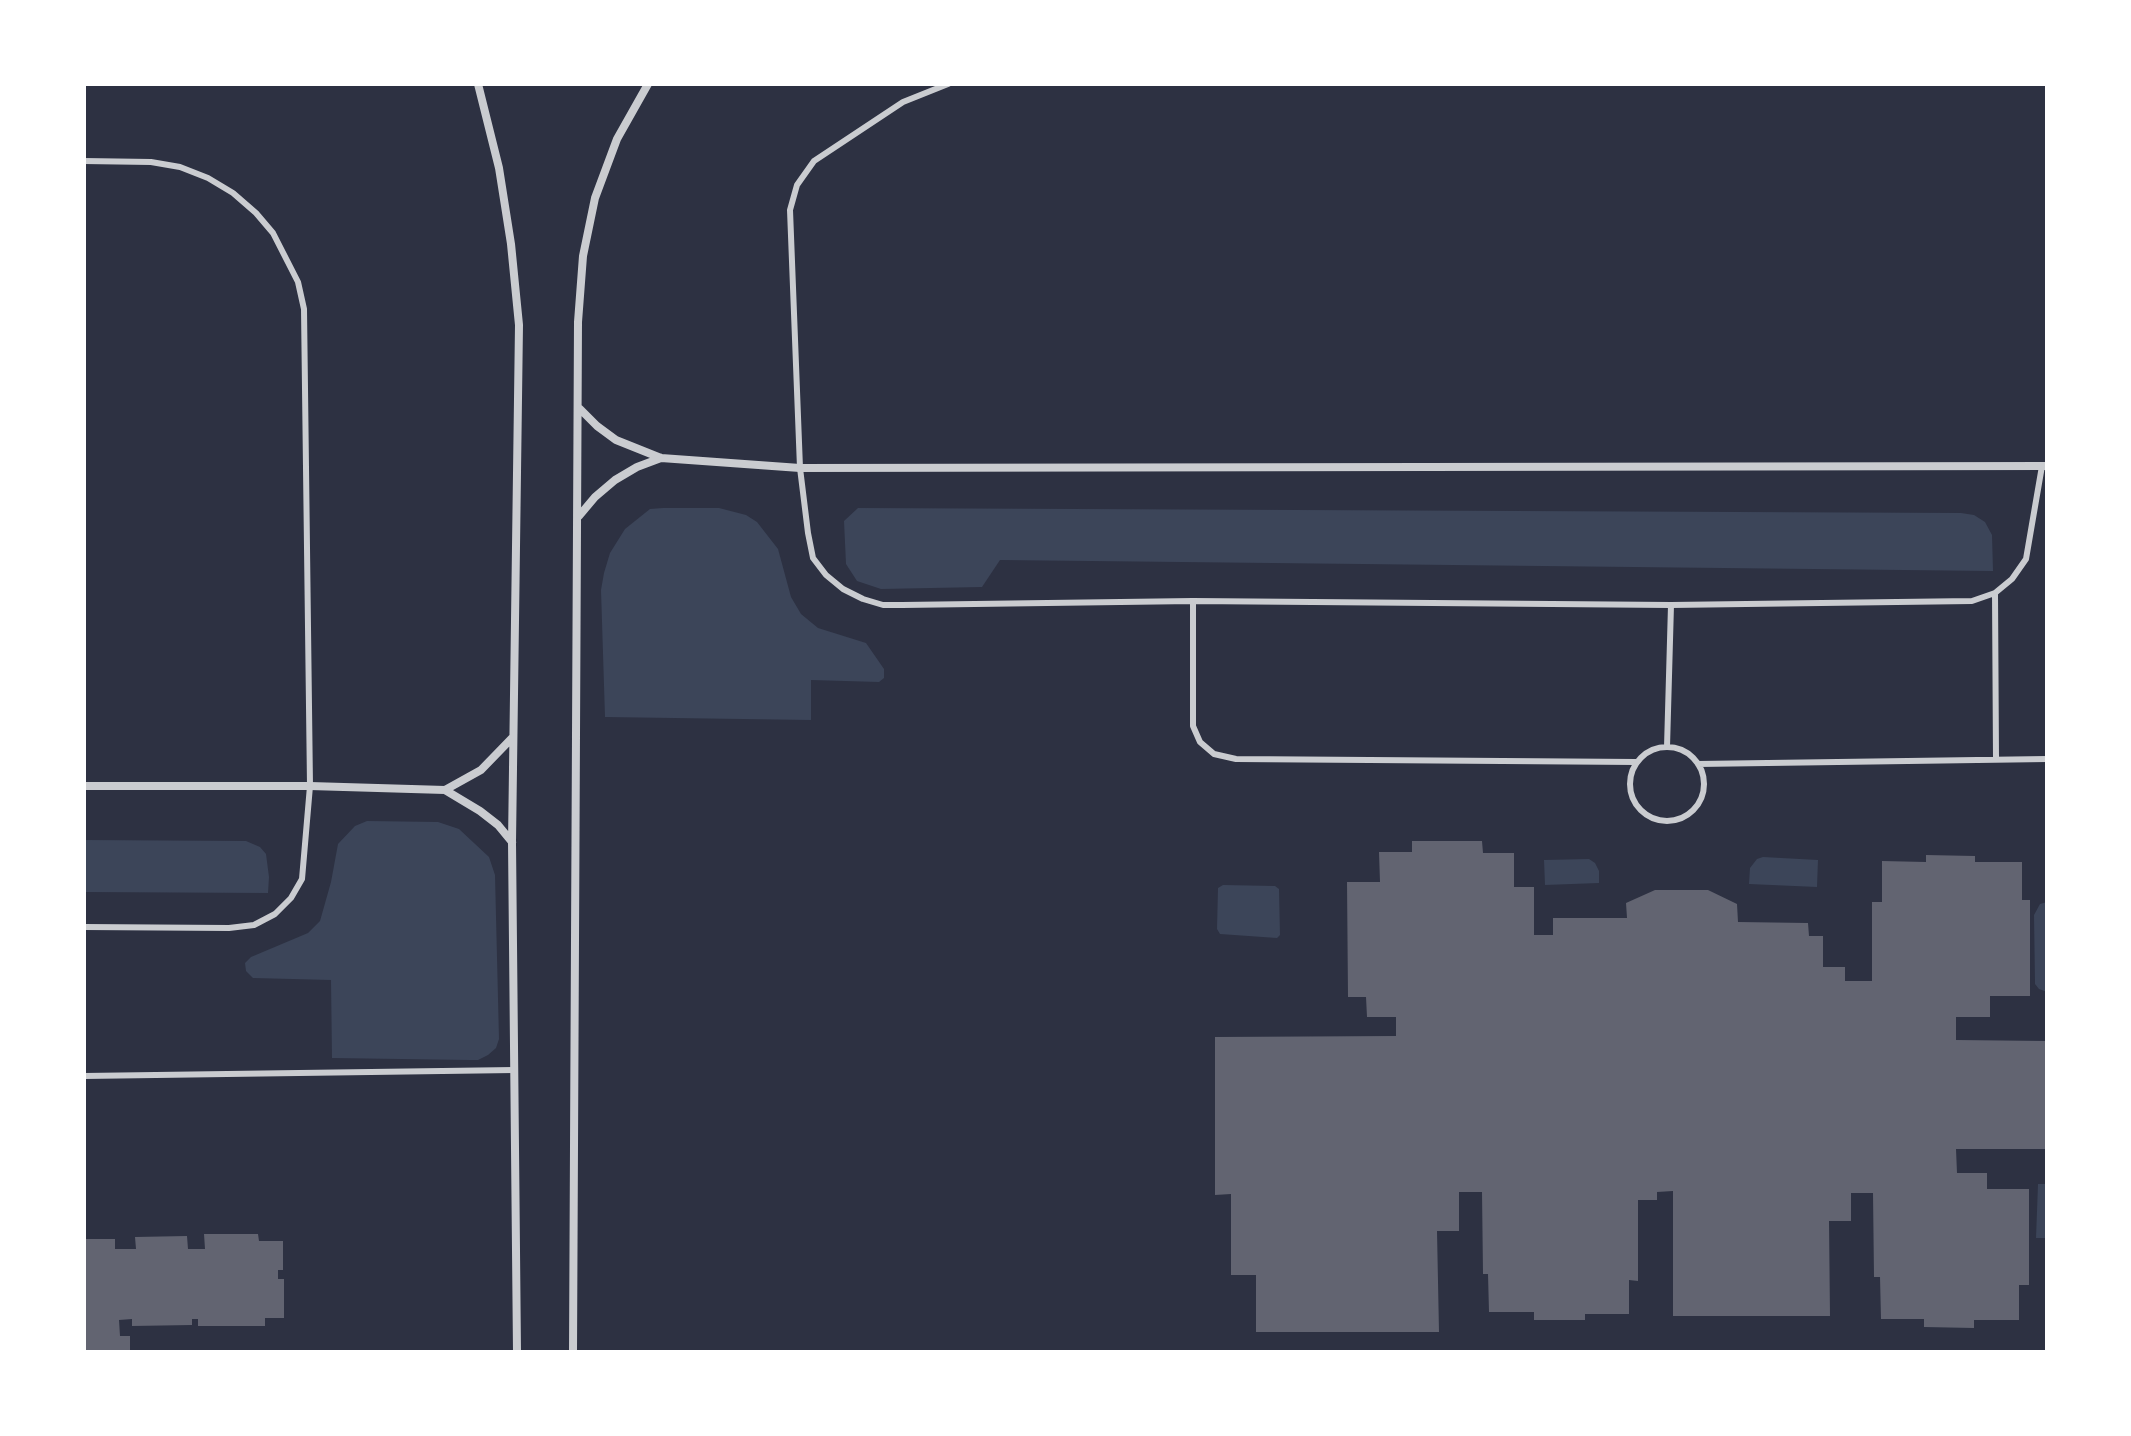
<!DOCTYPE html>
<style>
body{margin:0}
#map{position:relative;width:2131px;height:1436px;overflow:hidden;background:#2d3142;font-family:Georgia,serif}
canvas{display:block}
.frame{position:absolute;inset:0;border:86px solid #fff;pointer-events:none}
</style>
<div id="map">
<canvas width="2131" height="1436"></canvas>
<div class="frame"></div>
</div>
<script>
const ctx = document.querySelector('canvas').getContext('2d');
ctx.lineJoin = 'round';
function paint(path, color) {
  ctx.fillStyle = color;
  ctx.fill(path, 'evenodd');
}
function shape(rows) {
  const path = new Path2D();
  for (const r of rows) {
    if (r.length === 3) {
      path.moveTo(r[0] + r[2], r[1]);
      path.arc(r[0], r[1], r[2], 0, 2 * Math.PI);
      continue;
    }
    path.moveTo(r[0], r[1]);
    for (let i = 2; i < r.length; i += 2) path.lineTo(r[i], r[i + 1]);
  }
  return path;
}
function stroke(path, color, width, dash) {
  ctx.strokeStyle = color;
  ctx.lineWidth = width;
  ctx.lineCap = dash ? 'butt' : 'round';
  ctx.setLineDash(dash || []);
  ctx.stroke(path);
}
paint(shape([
 [663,508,719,508,746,515,757,522,778,549,791,597,801,614,818,628,866,643,884,669,884,678,879,682,811,680,811,720,605,717,601,590,604,573,610,553,625,529,650,509],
 [858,508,1961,513,1974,515,1985,522,1992,535,1993,571,1000,560,982,587,881,589,857,581,846,564,844,521],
 [367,821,438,822,459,829,489,857,495,875,499,1039,496,1048,488,1055,478,1060,469,1060,332,1058,331,980,253,978,246,971,245,963,251,957,308,933,320,921,331,882,338,844,355,826],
 [84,840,246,841,260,847,266,854,269,877,268,893,84,892],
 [1763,857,1818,860,1817,887,1749,884,1750,868,1757,859],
 [1589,859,1595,863,1599,871,1599,883,1545,885,1544,860],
 [1223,885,1275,886,1279,889,1280,935,1277,938,1220,934,1217,929,1218,888],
 [2047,902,2047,992,2039,989,2035,984,2034,915,2040,904],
 [2038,1184,2047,1184,2047,1238,2036,1238]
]), '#3c4559');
paint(shape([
 [1412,841,1482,841,1483,853,1514,853,1514,887,1534,887,1534,935,1553,935,1553,918,1627,918,1626,903,1655,890,1708,890,1737,904,1738,922,1808,923,1809,936,1823,936,1823,967,1845,967,1845,981,1872,981,1872,902,1882,902,1882,861,1926,862,1926,855,1975,856,1975,862,2022,862,2022,900,2030,900,2030,996,1990,996,1990,1017,1956,1017,1956,1040,2047,1041,2047,1149,1956,1149,1957,1173,1987,1173,1987,1189,2029,1189,2029,1285,2019,1285,2019,1320,1974,1320,1974,1328,1924,1327,1924,1319,1881,1319,1880,1277,1874,1277,1873,1193,1851,1193,1851,1221,1829,1221,1830,1316,1673,1316,1673,1191,1657,1192,1657,1200,1638,1200,1638,1281,1629,1280,1629,1314,1585,1314,1585,1320,1534,1320,1534,1312,1489,1312,1488,1274,1483,1274,1482,1192,1459,1192,1459,1231,1437,1231,1439,1332,1256,1332,1256,1275,1231,1275,1231,1194,1215,1195,1215,1037,1396,1036,1396,1017,1367,1017,1366,997,1348,997,1347,882,1380,882,1379,852,1412,852],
 [204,1234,258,1234,259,1241,283,1241,283,1270,278,1270,278,1279,284,1279,284,1318,265,1318,265,1326,198,1326,198,1319,192,1319,192,1325,132,1326,132,1319,119,1320,120,1336,130,1336,130,1352,84,1352,84,1239,115,1239,115,1249,136,1249,135,1237,187,1236,188,1249,205,1249]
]), '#626471');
stroke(shape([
 [948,84,903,102,814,161,797,185,790,210,800,468,808,533,813,558,826,575,843,589,863,599,883,605,902,605,1193,601,1671,605,1972,601,1995,593,2012,579,2026,559,2042,466],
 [84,161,151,162,180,167,208,178,233,193,256,213,273,233,298,282,304,309,310,786,302,879,291,898,275,914,254,925,229,928,84,927],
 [1995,593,1996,759],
 [1193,601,1193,726,1200,742,1214,754,1236,759,1636,762],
 [1667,747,1671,605],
 [1667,784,37],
 [1698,764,2047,759],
 [84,1076,514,1070]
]), '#caccd0', 6);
stroke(shape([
 [478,84,499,168,511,244,519,325,512,842,517,1352],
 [580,409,597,426,616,440,661,458,800,468,2047,466],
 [579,516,595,497,615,480,637,467,661,458],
 [84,786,310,786,445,790,481,770,513,737],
 [445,790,480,811,498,825,512,842],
 [573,1352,578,322,583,256,595,198,617,139,648,84]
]), '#caccd0', 8);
</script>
